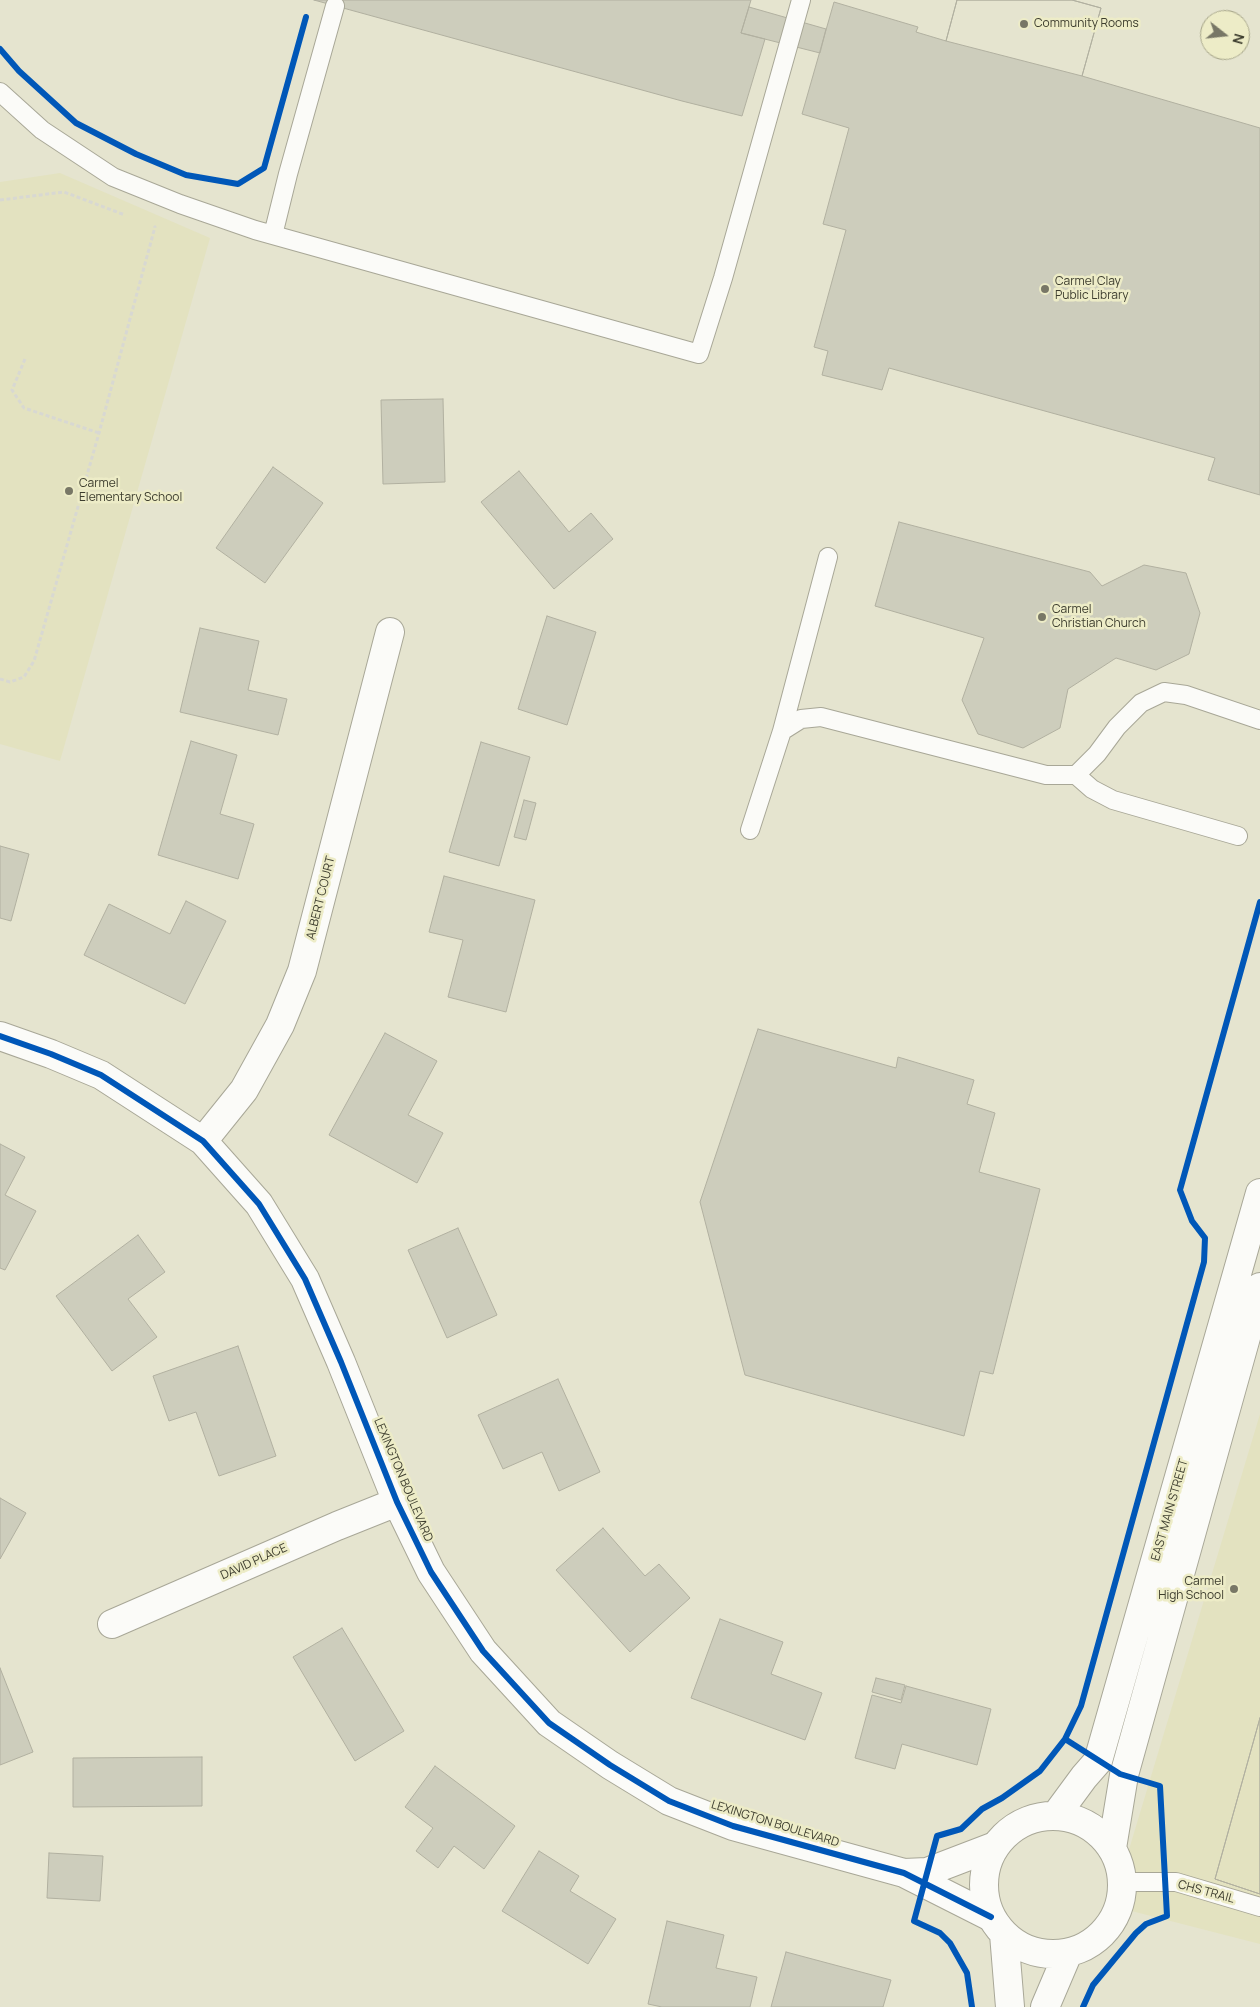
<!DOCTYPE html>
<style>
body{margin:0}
#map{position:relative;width:1260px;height:2007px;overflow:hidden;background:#e5e4cf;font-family:Manrope,sans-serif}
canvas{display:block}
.north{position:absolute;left:1200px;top:10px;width:50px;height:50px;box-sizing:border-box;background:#edecc7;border:1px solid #a7a68a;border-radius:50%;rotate:106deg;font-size:14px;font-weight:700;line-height:20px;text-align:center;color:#3d3d2e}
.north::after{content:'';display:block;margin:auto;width:18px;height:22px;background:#787766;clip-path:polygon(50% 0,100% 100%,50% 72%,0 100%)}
</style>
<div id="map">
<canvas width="1260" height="2007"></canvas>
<div class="north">N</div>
</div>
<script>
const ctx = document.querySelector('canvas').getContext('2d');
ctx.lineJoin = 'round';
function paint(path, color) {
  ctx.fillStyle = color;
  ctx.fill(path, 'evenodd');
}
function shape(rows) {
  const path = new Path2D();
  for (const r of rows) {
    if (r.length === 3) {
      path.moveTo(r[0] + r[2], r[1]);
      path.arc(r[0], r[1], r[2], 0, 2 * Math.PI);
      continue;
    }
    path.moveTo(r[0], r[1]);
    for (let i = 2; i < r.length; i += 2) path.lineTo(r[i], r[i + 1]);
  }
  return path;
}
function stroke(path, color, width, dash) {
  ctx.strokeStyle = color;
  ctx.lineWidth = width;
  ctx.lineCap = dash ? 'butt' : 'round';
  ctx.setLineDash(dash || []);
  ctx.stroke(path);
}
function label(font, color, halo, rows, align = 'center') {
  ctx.font = font + ' Manrope,sans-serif';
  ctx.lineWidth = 5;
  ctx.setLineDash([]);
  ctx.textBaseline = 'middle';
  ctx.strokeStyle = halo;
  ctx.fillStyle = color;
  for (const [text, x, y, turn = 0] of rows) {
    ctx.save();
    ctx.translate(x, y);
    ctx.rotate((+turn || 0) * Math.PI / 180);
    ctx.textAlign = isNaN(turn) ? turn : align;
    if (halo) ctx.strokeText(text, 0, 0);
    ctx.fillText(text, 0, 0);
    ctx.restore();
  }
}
paint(shape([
 [60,173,210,238,60,761,0,744,0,182],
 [1260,1414,1260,1944,1112,1906]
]), '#e3e2c0');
const building = shape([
 [314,0,751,0,741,33,765,39,742,116,682,101,314,0],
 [957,0,1072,0,1101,8,1082,76,1260,128,1260,495,1208,480,1215,458,889,368,882,390,822,375,828,351,814,347,846,230,823,224,849,128,802,114,834,2,918,27,916,32,946,41,957,0],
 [957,0,1072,0,1101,8,1082,76,946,41,957,0],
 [749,7,826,29,820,53,741,33,749,7],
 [443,399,445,482,383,484,381,400,443,399],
 [273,467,323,503,265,583,216,548,273,467],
 [519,471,569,532,591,513,613,539,554,589,481,502,519,471],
 [899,522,1090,572,1102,586,1144,565,1186,573,1200,613,1189,654,1156,670,1116,658,1068,689,1060,728,1023,748,978,734,962,700,984,638,875,606,899,522],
 [547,616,596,632,567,725,518,709,547,616],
 [200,628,259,641,248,690,287,699,278,735,180,712,200,628],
 [191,741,237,755,220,814,254,824,238,879,158,855,191,741],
 [481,742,530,757,499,866,449,852,481,742],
 [524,800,536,803,526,840,514,837,524,800],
 [0,846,29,854,11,921,0,918,0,846],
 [444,876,535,900,506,1012,448,997,463,940,429,932,444,876],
 [186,901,226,921,185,1004,84,955,109,904,170,934,186,901],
 [758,1029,896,1068,898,1057,974,1080,967,1104,995,1113,979,1172,1040,1189,993,1374,980,1371,964,1436,745,1375,700,1202,758,1029],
 [385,1033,437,1061,408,1115,443,1133,417,1183,329,1135,385,1033],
 [0,1144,25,1157,5,1195,36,1211,5,1270,0,1268,0,1144],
 [458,1228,497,1315,447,1338,408,1250,458,1228],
 [138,1235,165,1272,128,1299,157,1337,112,1371,56,1296,138,1235],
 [238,1346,276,1456,219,1476,196,1412,169,1421,153,1376,238,1346],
 [558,1379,600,1472,559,1491,542,1452,503,1469,478,1415,558,1379],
 [0,1498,26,1513,0,1559,0,1498],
 [603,1528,645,1576,659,1564,690,1598,630,1652,556,1570,603,1528],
 [720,1619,783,1642,771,1674,822,1693,805,1740,691,1698,720,1619],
 [342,1628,404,1731,355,1761,293,1657,342,1628],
 [0,1668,33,1752,0,1765,0,1668],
 [876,1678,905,1685,901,1700,872,1692,876,1678],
 [906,1686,991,1709,977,1765,902,1744,895,1769,855,1758,872,1695,901,1703,906,1686],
 [1260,1718,1260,1894,1215,1879,1260,1718],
 [1260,1718,1260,1894,1215,1879,1260,1718],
 [202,1757,202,1806,73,1807,73,1758,202,1757],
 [435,1766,515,1826,484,1869,454,1846,438,1868,416,1851,433,1828,405,1807,435,1766],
 [539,1851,579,1876,570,1891,616,1919,588,1964,502,1911,539,1851],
 [49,1853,103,1856,100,1901,47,1898,49,1853],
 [667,1921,724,1935,716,1968,757,1977,750,2007,662,2007,648,2004,667,1921],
 [786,1952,891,1980,883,2007,771,2007,786,1952]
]);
paint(building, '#cdcdbc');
stroke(building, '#b1b0a0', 1);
const lane = shape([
 [0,92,42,130,113,177,180,204,255,230,699,354,723,278,801,0],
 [273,235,288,174,335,6],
 [782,731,828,557],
 [1076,775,1092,789,1113,800,1238,836],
 [750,830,782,731,801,719,821,717,1046,775,1076,775,1097,754,1117,727,1141,703,1164,692,1186,695,1260,720],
 [1121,1882,1176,1882,1260,1907]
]);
const street = shape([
 [0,1036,51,1054,101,1075,203,1141,259,1204,305,1279,341,1362,397,1502,431,1572,483,1651,549,1723,610,1765,669,1801,733,1826,904,1873,991,1917],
 [203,1141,244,1090,280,1025,302,971,390,632],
 [112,1624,337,1526,397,1502],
 [904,1873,927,1872,995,1846]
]);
const secondary = shape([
 [1056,1815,1084,1777,1098,1761,1260,1193],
 [1053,1885,69],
 [1112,1848,1124,1775,1260,1287],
 [1004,1934,1010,2007],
 [1045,2007,1068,1953]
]);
stroke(lane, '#a8a797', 20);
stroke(street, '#a8a797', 30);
stroke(secondary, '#a8a797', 30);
stroke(shape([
 [0,200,64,192,125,215],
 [25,359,12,390,24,408,99,433],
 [0,679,10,682,24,677,34,661,99,433,155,227,154,226]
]), '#d8d8d2', 3, [4, 2.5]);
stroke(lane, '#fbfbf8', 18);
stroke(street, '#fbfbf8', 28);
stroke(secondary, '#fbfbf8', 28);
stroke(shape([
 [0,49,19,71,76,123,136,154,186,175,238,184,264,168,306,17],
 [0,1036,51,1054,101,1075,203,1141,259,1204,305,1279,341,1362,397,1502,431,1572,483,1651,549,1723,610,1765,669,1801,733,1826,904,1873,991,1917],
 [1065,1739,1120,1774,1160,1786,1167,1916,1146,1924,1136,1933,1093,1985,1083,2007],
 [972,2007,967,1973,950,1943,940,1933,914,1921,937,1836,961,1829,982,1809,1002,1798,1040,1771,1065,1739,1081,1706,1204,1262,1205,1238,1192,1221,1180,1190,1260,902]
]), '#0057b8', 6);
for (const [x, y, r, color] of [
 [1024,24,5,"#787766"],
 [1045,289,5,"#787766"],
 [69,491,5,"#787766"],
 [1042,617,5,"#787766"],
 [1234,1589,5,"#787766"]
]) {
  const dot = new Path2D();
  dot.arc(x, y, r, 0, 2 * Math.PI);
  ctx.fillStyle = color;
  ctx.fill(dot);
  stroke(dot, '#edecc7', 2);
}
label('12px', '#3d3d2e', '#edecc7', [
 ["Community Rooms",1034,24],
 ["Carmel Clay",1055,282],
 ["Public Library",1055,296],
 ["Carmel",79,484],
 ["Elementary School",79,498],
 ["Carmel",1052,610],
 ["Christian Church",1052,624],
 ["Carmel",1224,1582,"right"],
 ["High School",1224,1596,"right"]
], 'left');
label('12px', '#3d3d2e', '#edecc7', [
 ["ALBERT COURT",321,898,-76],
 ["LEXINGTON BOULEVARD",403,1480,67],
 ["EAST MAIN STREET",1170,1510,-74],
 ["DAVID PLACE",254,1562,-24],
 ["LEXINGTON BOULEVARD",775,1824,17],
 ["CHS TRAIL",1206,1892,15]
]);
</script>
